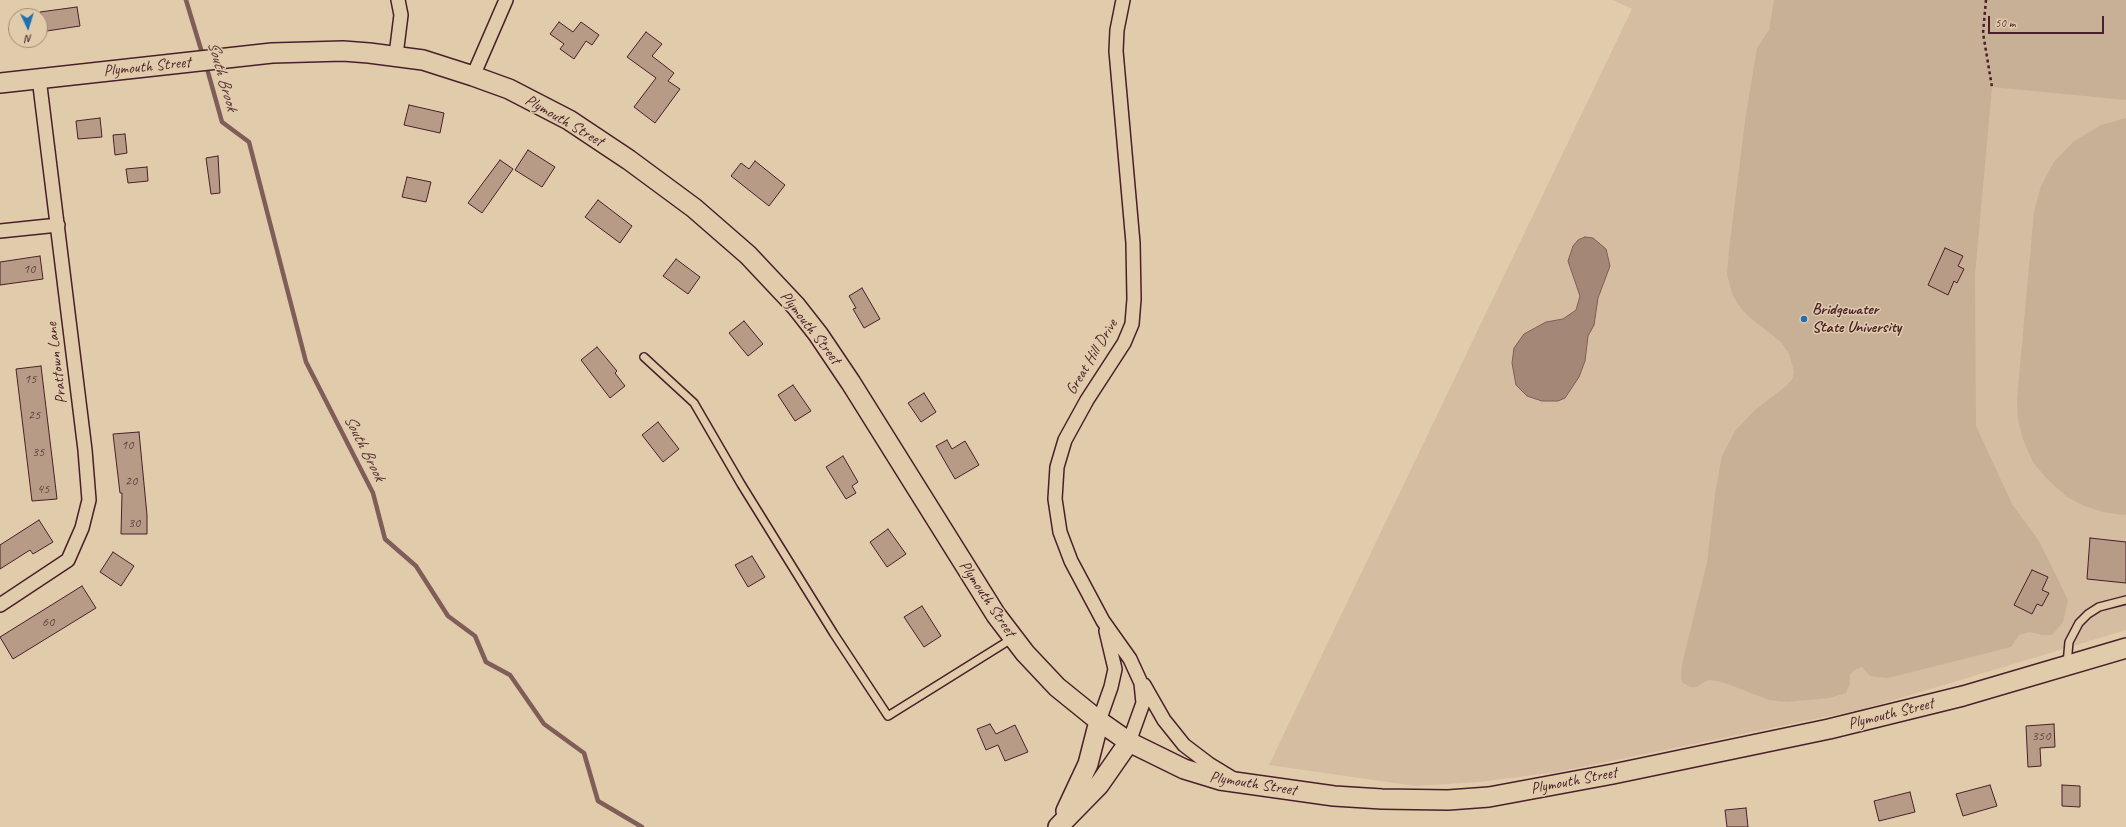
<!DOCTYPE html>
<style>
body{margin:0}
#map{position:relative;width:2126px;height:827px;overflow:hidden;background:#e0ccab;font-family:Caveat,sans-serif}
canvas{display:block}
.north{position:absolute;left:8px;top:8px;width:40px;height:40px;box-sizing:border-box;background:#e0ccab;border:1px solid #a48778;border-radius:50%;rotate:176deg;font-size:11px;font-weight:700;line-height:16px;text-align:center;color:#4a1f2b}
.north::after{content:'';display:block;margin:auto;width:14px;height:18px;background:#1f6fb2;clip-path:polygon(50% 0,100% 100%,50% 72%,0 100%)}
.scale{position:absolute;left:1988px;top:16px;width:116px;height:18px;box-sizing:border-box;border:2px solid #4a1f2b;border-top:0;padding-left:5px;font-size:12px;line-height:14px;white-space:nowrap;color:#4a1f2b;-webkit-text-stroke:3px #e0ccab;paint-order:stroke}
</style>
<div id="map">
<canvas width="2126" height="827"></canvas>
<div class="north">N</div>
<div class="scale">50 m</div>
</div>
<script>
const ctx = document.querySelector('canvas').getContext('2d');
ctx.lineJoin = 'round';
function paint(path, color) {
  ctx.fillStyle = color;
  ctx.fill(path, 'evenodd');
}
function shape(rows) {
  const path = new Path2D();
  for (const r of rows) {
    path.moveTo(r[0], r[1]);
    for (let i = 2; i < r.length; i += 2) path.lineTo(r[i], r[i + 1]);
  }
  return path;
}
function stroke(path, color, width, dash) {
  ctx.strokeStyle = color;
  ctx.lineWidth = width;
  ctx.lineCap = dash ? 'butt' : 'round';
  ctx.setLineDash(dash || []);
  ctx.stroke(path);
}
function label(font, color, halo, rows, align = 'center') {
  ctx.font = font + ' Caveat,sans-serif';
  ctx.lineWidth = 3;
  ctx.setLineDash([]);
  ctx.textBaseline = 'middle';
  ctx.strokeStyle = halo;
  ctx.fillStyle = color;
  for (const [text, x, y, turn = 0] of rows) {
    ctx.save();
    ctx.translate(x, y);
    ctx.rotate((+turn || 0) * Math.PI / 180);
    ctx.textAlign = isNaN(turn) ? turn : align;
    if (halo) ctx.strokeText(text, 0, 0);
    ctx.fillText(text, 0, 0);
    ctx.restore();
  }
}
paint(shape([
 [1613,0,2126,0,2126,630,1864,709,1557,772,1479,782,1415,786,1269,765,1632,9]
]), '#d4bda0');
paint(shape([
 [1774,0,2126,0,2126,100,1992,87,1975,275,1976,426,2012,504,2039,541,2068,600,2063,622,2052,635,2042,635,2030,632,2019,635,2011,647,1888,678,1870,676,1862,667,1856,669,1850,674,1850,683,1846,693,1829,698,1787,702,1769,700,1725,683,1711,680,1706,681,1697,687,1690,687,1682,682,1681,676,1682,664,1707,563,1715,494,1722,456,1735,431,1755,410,1786,386,1792,380,1794,372,1789,354,1781,342,1748,316,1740,307,1733,296,1727,275,1729,250,1746,114,1757,48,1769,30],
 [2126,118,2126,515,2124,515,2103,512,2082,505,2067,497,2047,479,2033,462,2024,442,2018,421,2017,399,2034,212,2041,186,2054,162,2073,142,2101,125]
]), '#c8b096');
const water = shape([
 [1585,237,1593,238,1606,249,1610,266,1598,298,1594,325,1588,336,1585,361,1579,377,1565,398,1558,401,1542,401,1527,396,1516,385,1512,363,1514,348,1524,334,1546,322,1563,319,1576,310,1580,296,1568,261,1573,246,1578,240,1585,237]
]);
paint(water, '#a58778');
stroke(water, '#815d59', 1);
stroke(shape([
 [186,0,203,56],
 [206,65,222,122,249,142,306,362,373,493,385,539,416,566,448,616,475,636,486,662,510,675,544,724,584,753,598,801,642,827]
]), '#815d59', 4.5);
const building = shape([
 [77,7,80,26,40,32,40,12,77,7],
 [559,22,573,32,581,22,599,35,592,45,586,41,574,59,560,49,564,44,550,34,559,22],
 [646,32,662,44,652,56,674,73,668,81,680,89,655,123,634,107,656,78,627,57,646,32],
 [409,105,444,113,440,133,404,125,409,105],
 [100,118,102,137,78,139,76,121,100,118],
 [125,134,127,153,115,155,113,135,125,134],
 [528,150,555,167,542,187,515,170,528,150],
 [218,156,220,193,211,194,206,158,218,156],
 [500,160,513,169,482,213,468,203,500,160],
 [755,161,785,185,769,206,731,176,741,163,749,169,755,161],
 [147,167,148,181,128,183,126,169,147,167],
 [407,177,431,182,426,202,402,197,407,177],
 [598,200,632,226,620,243,585,217,598,200],
 [1945,248,1963,256,1958,266,1964,269,1957,283,1954,281,1948,295,1928,285,1945,248],
 [40,256,43,279,0,285,0,262,40,256],
 [676,259,700,277,688,294,663,276,676,259],
 [862,288,880,319,864,328,853,309,856,308,849,296,862,288],
 [744,321,763,344,748,356,729,333,744,321],
 [597,347,617,371,615,373,625,386,610,398,581,360,597,347],
 [41,366,57,499,32,501,16,369,41,366],
 [793,385,811,411,795,421,778,395,793,385],
 [924,393,936,412,921,422,908,403,924,393],
 [658,422,679,449,663,462,642,435,658,422],
 [139,432,147,515,147,534,121,534,122,493,120,493,113,434,139,432],
 [947,440,952,449,965,441,979,465,955,479,936,446,947,440],
 [843,456,858,482,852,486,856,493,846,499,826,467,843,456],
 [39,520,53,542,33,554,30,550,0,569,0,545,39,520],
 [888,529,906,554,887,567,870,542,888,529],
 [2090,538,2126,542,2126,583,2087,579,2090,538],
 [113,552,134,566,121,586,100,572,113,552],
 [752,556,765,577,748,587,735,565,752,556],
 [2032,570,2048,577,2042,590,2049,593,2042,606,2037,604,2032,614,2014,605,2032,570],
 [82,586,96,608,13,659,0,637,82,586],
 [922,606,941,636,924,647,904,617,922,606],
 [990,724,996,734,1015,725,1028,752,1005,761,998,745,986,750,977,729,990,724],
 [2054,724,2055,747,2040,748,2041,766,2028,767,2026,726,2054,724],
 [1990,785,1997,806,1963,816,1956,794,1990,785],
 [2062,785,2080,786,2080,807,2062,806,2062,785],
 [1910,792,1915,812,1879,821,1874,801,1910,792],
 [1746,808,1748,827,1727,827,1725,810,1746,808]
]);
paint(building, '#b79b87');
stroke(building, '#4a1f2b', 1);
const lane = shape([
 [644,357,694,403,741,484,834,634,888,716,1013,638],
 [2067,664,2069,642,2079,623,2088,614,2099,607,2126,600]
]);
const street = shape([
 [1123,0,1117,30,1116,51,1133,243,1134,299,1132,324,1124,343,1087,400,1065,440,1057,467,1055,499,1060,532,1071,561,1103,621,1130,659,1141,683,1143,703,1129,742],
 [396,55,401,15,398,0],
 [473,76,506,0],
 [0,231,58,225],
 [0,605,68,560,82,528,89,500,85,450,39,78],
 [1144,685,1164,720,1184,745,1209,764,1232,778],
 [1099,721,1111,687,1115,669,1106,631]
]);
const secondary = shape([
 [0,83,272,53,343,51,369,53,423,60,473,76,509,89,569,120,629,160,694,208,748,255,796,306,818,334,851,383,996,615,1025,653,1057,687,1099,721,1129,742,1184,769,1220,780,1334,796,1382,799,1448,800,1489,797,1613,774,1829,729,1963,696,2126,648],
 [1066,811,1088,764,1099,721],
 [1058,827,1099,785,1129,742]
]);
stroke(lane, '#4a1f2b', 10);
stroke(street, '#4a1f2b', 16);
stroke(secondary, '#4a1f2b', 22);
stroke(shape([
 [1986,0,1983,33,1992,87]
]), '#4a1f2b', 2.5, [3, 3]);
stroke(lane, '#e0ccab', 7);
stroke(street, '#e0ccab', 13);
stroke(secondary, '#e0ccab', 19);
for (const [x, y, r, color] of [
 [1804,319,4,"#1f6fb2"]
]) {
  const dot = new Path2D();
  dot.arc(x, y, r, 0, 2 * Math.PI);
  ctx.fillStyle = color;
  ctx.fill(dot);
  stroke(dot, '#e0ccab', 1.5);
}
label('14px', '#653e42', null, [
 ["10",29,269],
 ["15",30,379],
 ["25",34,415],
 ["10",127,445],
 ["35",38,452],
 ["20",131,481],
 ["45",43,489],
 ["30",134,523],
 ["60",48,622],
 ["350",2041,736]
]);
label('16px', '#4a1f2b', '#e0ccab', [
 ["Plymouth Street",147,67,-6],
 ["Plymouth Street",564,121,30],
 ["Plymouth Street",810,328,52],
 ["Great Hill Drive",1092,357,-59],
 ["Prattown Lane",57,363,-97],
 ["Plymouth Street",987,599,56],
 ["Plymouth Street",1891,714,-14],
 ["Plymouth Street",1574,781,-11],
 ["Plymouth Street",1253,784,9]
]);
label('bold 16px', '#4a1f2b', '#e0ccab', [
 ["Bridgewater",1812,310],
 ["State University",1812,328]
], 'left');
label('italic 17px', '#5c343a', '#e0ccab', [
 ["South Brook",222,76,74],
 ["South Brook",364,448,63]
]);
</script>
